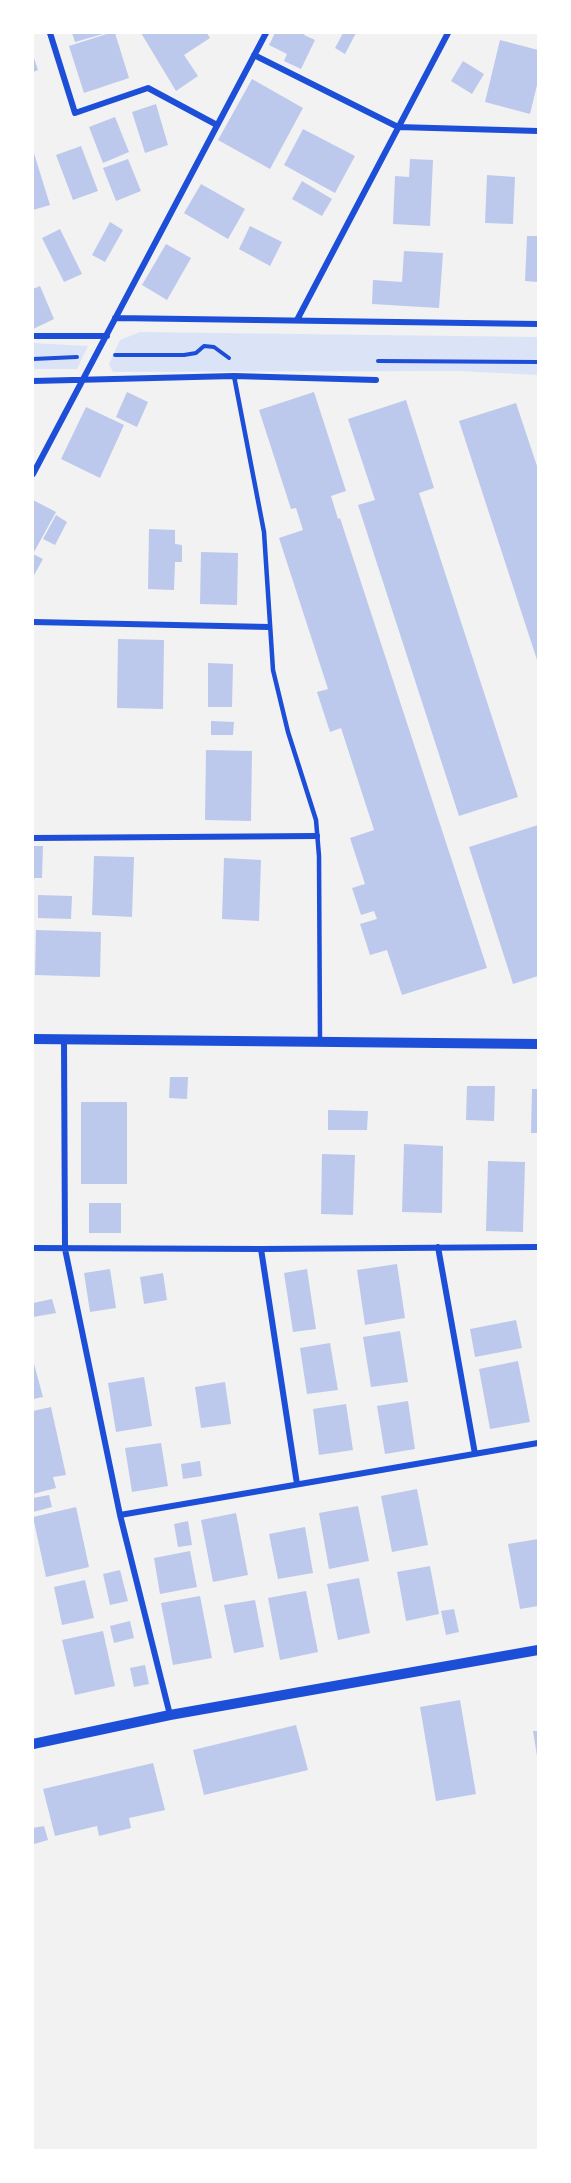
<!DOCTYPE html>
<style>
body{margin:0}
#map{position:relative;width:571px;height:2183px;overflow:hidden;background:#f2f2f2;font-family:"Golos Text",sans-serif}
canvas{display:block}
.frame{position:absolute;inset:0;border:34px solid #fff;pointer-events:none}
</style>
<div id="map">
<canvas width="571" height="2183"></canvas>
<div class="frame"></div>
</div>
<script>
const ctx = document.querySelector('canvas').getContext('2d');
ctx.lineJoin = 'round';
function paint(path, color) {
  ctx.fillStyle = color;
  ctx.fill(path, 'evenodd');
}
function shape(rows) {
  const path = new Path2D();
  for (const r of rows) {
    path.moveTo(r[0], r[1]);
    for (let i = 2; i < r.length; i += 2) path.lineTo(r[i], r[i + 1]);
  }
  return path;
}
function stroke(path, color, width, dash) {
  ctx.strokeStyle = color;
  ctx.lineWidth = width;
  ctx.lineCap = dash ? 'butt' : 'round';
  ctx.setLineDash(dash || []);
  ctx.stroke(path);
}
paint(shape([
 [140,332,538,337,538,375,458,371,113,372,109,364,120,340],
 [33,343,88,346,77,369,33,369]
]), '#dbe4f7');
paint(shape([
 [72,33,103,33,103,34,75,42],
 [110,33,115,33,129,78,84,93,69,46],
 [141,33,207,33,210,38,184,55,198,76,176,91],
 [275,33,305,33,304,35,315,40,301,69,284,61,287,54,269,45],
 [343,33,356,33,345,54,335,48],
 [500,40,538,50,538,81,530,114,485,102],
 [33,55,38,70,33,72],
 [463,61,484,74,472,94,451,81],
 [252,79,303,108,270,169,218,140],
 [156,104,168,145,145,153,132,112],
 [115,117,129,152,103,163,89,127],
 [303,129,355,156,335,193,284,165],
 [81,146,98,191,73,200,56,155],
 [33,150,50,205,33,210],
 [128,159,141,191,116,201,103,168],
 [410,159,433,160,430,226,393,224,395,176,409,177],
 [487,175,515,177,513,224,485,223],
 [302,181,332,199,322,216,292,199],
 [201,184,245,209,228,239,184,213],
 [110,222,123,230,105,262,92,255],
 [250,226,282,242,270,266,239,249],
 [60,229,82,274,64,282,42,238],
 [527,236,538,236,538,282,525,281],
 [166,244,191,258,167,300,142,285],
 [404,251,443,253,439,308,372,304,373,280,402,282],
 [40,286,54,319,33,329,33,289],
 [127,392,148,402,137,427,116,417],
 [314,392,346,491,331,496,338,519,340,518,487,968,402,995,387,950,370,955,360,924,377,919,374,911,361,915,352,888,365,884,350,838,374,830,341,728,330,732,317,692,328,689,279,538,303,530,296,508,291,509,259,410],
 [406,400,434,488,419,493,518,797,459,816,358,505,375,500,348,419],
 [516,403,538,469,538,663,459,421],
 [86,407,124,425,100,478,61,459],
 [33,500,56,512,33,554,43,559,33,577],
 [56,515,67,522,55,545,43,539],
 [149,529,175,530,175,544,182,545,182,562,175,562,174,590,148,589],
 [201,552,238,553,237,605,200,604],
 [118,639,164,640,163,709,117,708],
 [208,663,233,664,232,707,208,707],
 [211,721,234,722,233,735,211,735],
 [206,750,252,751,251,821,205,820],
 [538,825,538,976,513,984,469,847],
 [33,846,43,846,42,878,33,878],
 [94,856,134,857,132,917,92,915],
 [224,858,261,860,259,921,222,919],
 [38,895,72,896,71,919,38,918],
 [36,930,101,932,100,977,35,975],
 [170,1077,188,1077,187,1099,169,1098],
 [467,1086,495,1086,494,1121,466,1120],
 [532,1089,538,1089,538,1133,531,1133],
 [81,1102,127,1102,127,1184,81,1184],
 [328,1110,368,1111,367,1130,328,1130],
 [404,1144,443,1146,442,1213,402,1212],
 [322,1154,355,1155,353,1215,321,1214],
 [488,1161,525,1162,523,1232,486,1231],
 [89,1203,121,1203,121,1233,89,1233],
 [397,1264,405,1318,365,1325,357,1270],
 [110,1269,116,1308,90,1312,84,1273],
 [307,1269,316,1329,293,1332,284,1273],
 [163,1273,167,1300,144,1304,140,1277],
 [52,1299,56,1313,33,1317,33,1303],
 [516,1320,522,1348,475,1357,470,1329],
 [400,1331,408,1382,371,1387,363,1337],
 [330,1343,338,1390,307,1394,300,1348],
 [33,1360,43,1397,33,1399],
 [518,1361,530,1422,490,1429,479,1369],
 [144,1377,152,1426,116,1432,108,1383],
 [225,1382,231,1424,201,1428,195,1387],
 [408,1401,415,1449,385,1454,377,1406],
 [346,1404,353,1450,319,1455,313,1409],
 [51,1407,66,1475,53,1477,56,1488,33,1494,33,1411],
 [161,1443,168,1486,132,1492,125,1448],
 [200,1461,202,1476,183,1479,181,1464],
 [417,1489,428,1545,392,1552,381,1496],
 [49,1495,52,1507,33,1512,33,1498],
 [358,1506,369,1561,329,1569,319,1513],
 [76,1507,89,1567,46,1577,33,1517],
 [236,1513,248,1575,213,1582,201,1520],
 [188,1521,192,1545,178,1547,174,1524],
 [305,1527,313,1573,278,1579,269,1534],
 [538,1539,538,1606,520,1609,508,1544],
 [190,1551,197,1587,160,1594,154,1558],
 [430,1566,439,1614,406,1621,397,1572],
 [120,1570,128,1601,110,1605,103,1574],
 [359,1578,370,1633,338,1640,327,1584],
 [85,1580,94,1618,62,1625,54,1587],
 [306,1591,318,1652,280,1660,268,1598],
 [200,1596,212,1658,173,1665,161,1603],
 [255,1600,264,1647,234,1653,224,1605],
 [454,1609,459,1632,446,1635,441,1611],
 [130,1621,134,1638,114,1643,110,1626],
 [103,1631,115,1686,75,1695,62,1640],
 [145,1665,149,1684,134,1687,130,1668],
 [460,1700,476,1794,436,1801,420,1707],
 [296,1725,308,1770,204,1795,193,1750],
 [533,1731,538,1731,538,1756,537,1756],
 [153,1763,165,1810,129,1818,131,1828,99,1836,97,1826,55,1836,43,1789],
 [44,1826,48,1840,34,1844,33,1828]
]), '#bdc9ec');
stroke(shape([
 [115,355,184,355,196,353,204,346,214,347,229,358],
 [33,359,77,357],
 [378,361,538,362]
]), '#1d4ed8', 4);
stroke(shape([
 [234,376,264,532,273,670,288,732,316,820,319,856,320,1042]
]), '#1d4ed8', 4.5);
stroke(shape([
 [50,33,75,113,148,88,217,125],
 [254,55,398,127,538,131],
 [115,318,538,324],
 [297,320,448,33],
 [33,336,107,336],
 [33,381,234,376,376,380],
 [33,474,266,33],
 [33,622,269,627],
 [33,838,317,836],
 [64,1040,65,1249,120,1515,170,1715],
 [438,1247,475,1454],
 [33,1248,261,1249,538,1247],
 [261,1249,297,1484],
 [120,1515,538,1443]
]), '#1d4ed8', 6);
stroke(shape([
 [33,1039,538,1044],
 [33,1744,170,1715,538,1650]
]), '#1d4ed8', 10);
</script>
